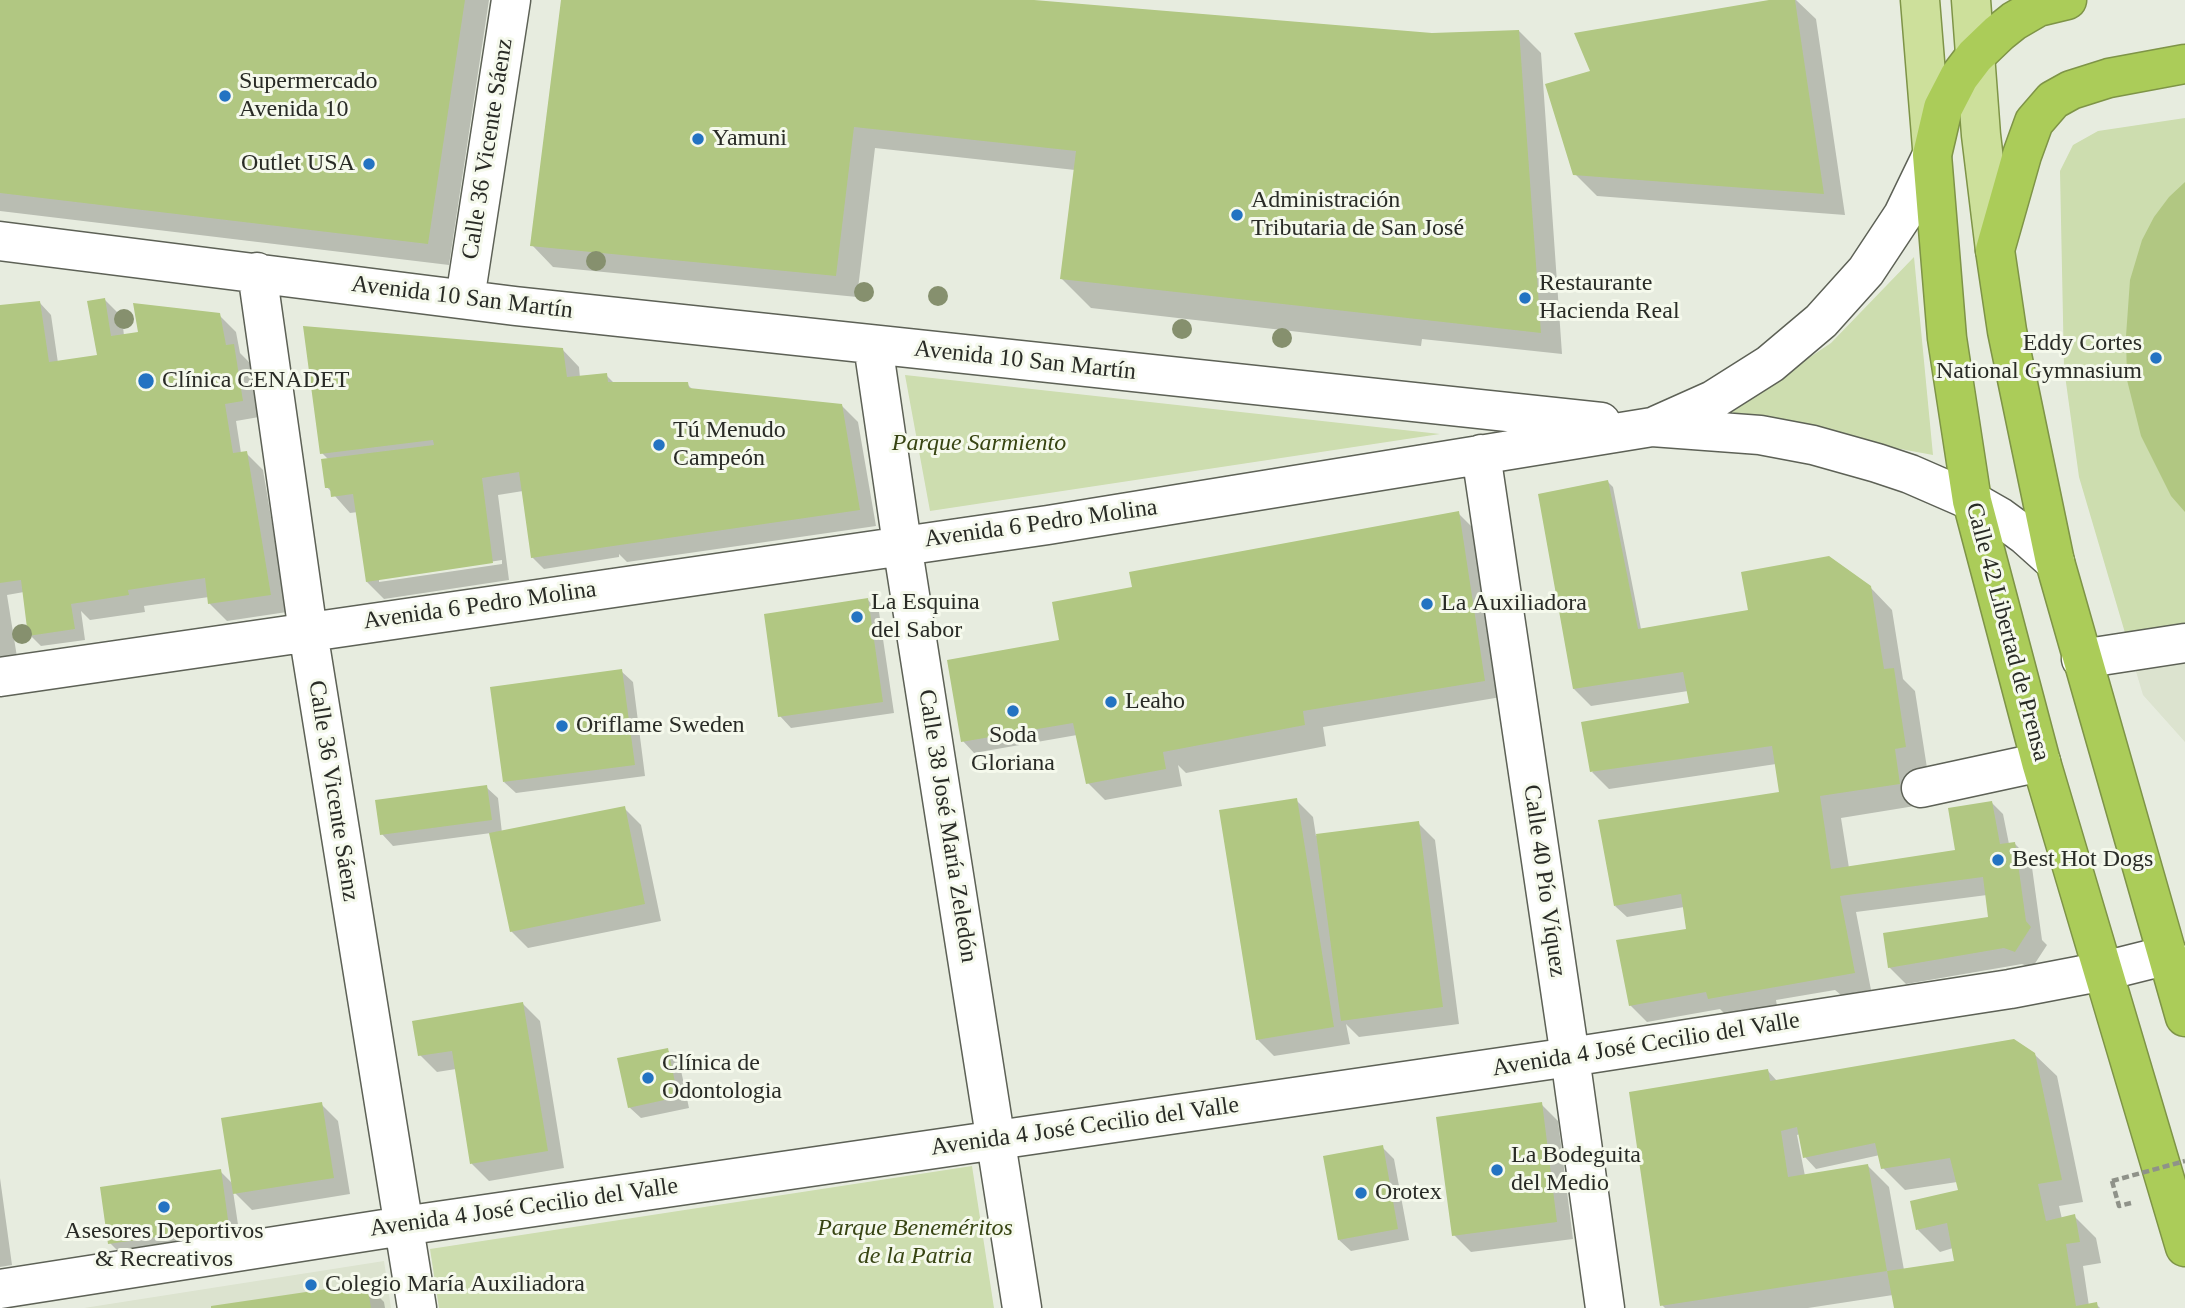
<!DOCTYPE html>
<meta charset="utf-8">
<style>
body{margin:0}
canvas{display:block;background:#e7ecdf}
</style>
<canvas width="2185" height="1308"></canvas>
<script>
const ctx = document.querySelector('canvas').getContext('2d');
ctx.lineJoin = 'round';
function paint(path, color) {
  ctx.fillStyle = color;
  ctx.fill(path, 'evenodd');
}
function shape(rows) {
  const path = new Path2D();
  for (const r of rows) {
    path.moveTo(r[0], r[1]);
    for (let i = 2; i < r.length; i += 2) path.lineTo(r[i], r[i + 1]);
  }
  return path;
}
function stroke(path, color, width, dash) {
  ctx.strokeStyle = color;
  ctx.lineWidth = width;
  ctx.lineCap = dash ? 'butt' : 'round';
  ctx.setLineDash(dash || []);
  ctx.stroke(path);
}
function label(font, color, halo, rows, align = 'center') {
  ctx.font = font + ' "Times New Roman",serif';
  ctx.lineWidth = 6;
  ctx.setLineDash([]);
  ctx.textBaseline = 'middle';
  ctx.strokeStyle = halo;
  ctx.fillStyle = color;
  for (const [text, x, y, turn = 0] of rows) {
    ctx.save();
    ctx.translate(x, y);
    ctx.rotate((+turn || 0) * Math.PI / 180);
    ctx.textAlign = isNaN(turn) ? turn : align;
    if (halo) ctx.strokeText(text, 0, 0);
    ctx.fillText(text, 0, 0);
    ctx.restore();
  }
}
paint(shape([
 [2185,660,2185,742,2143,695,2135,668],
 [384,1261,391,1308,84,1308]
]), '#dce3cf');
paint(shape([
 [2185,118,2185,634,2128,643,2079,477,2064,368,2060,171,2073,145,2098,131],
 [1914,257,1933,455,1722,416,1831,343],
 [905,375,1440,434,930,511],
 [972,1166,994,1308,439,1308,430,1249]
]), '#cdddaf');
paint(shape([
 [0,0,489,0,449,265,0,211],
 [563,0,1012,0,1432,34,1519,31,1541,53,1562,354,1422,339,1421,346,1091,308,1062,279,1075,170,875,148,857,297,553,267,532,245],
 [1779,0,1796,0,1816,19,1845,215,1597,196,1575,174,1592,72],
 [105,300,122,317,124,336,219,315,236,332,240,353,250,363,259,417,236,421,241,453,246,453,263,470,287,612,227,621,210,604,209,597,144,606,145,612,90,620,81,611,85,640,41,646,30,635,24,592,7,595,17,657,0,660,0,307,40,303,51,315,58,363,99,357],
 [562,349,579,367,580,378,606,375,615,384,687,384,694,391,841,405,858,422,876,526,627,562,619,554,619,557,544,569,532,557,523,491,498,495,509,580,384,599,367,582,358,512,350,513,327,487,329,460,322,453],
 [502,560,502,564,379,582,379,579],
 [1608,482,1613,487,1641,629,1750,611,1870,587,1892,610,1903,679,1915,691,1927,768,1921,805,1841,818,1849,868,1959,852,1992,803,2003,814,2009,844,2014,843,2031,860,2042,940,2047,945,2032,968,2022,964,1906,984,1889,967,1990,918,1987,895,1856,912,1871,990,1841,995,1835,990,1776,1000,1777,1006,1726,1015,1720,1009,1647,1022,1630,1005,1688,930,1684,907,1627,917,1615,906,1781,793,1776,764,1609,789,1592,772,1691,705,1688,691,1591,706,1574,689,1540,495],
 [1458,513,1475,530,1501,697,1323,727,1326,746,1186,773,1178,765,1182,786,1105,800,1088,783,1077,735,974,753,963,741,1061,641,1133,588],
 [868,600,879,612,894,713,791,728,780,716],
 [621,671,633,682,645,776,516,793,504,782],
 [486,787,498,798,502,833,624,808,641,825,661,921,528,948,511,931,491,833,393,846,382,834],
 [1296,800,1313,817,1316,836,1418,823,1435,840,1459,1024,1359,1037,1346,1024,1350,1044,1274,1056,1257,1039],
 [523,1004,540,1021,564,1168,489,1181,472,1164,456,1069,437,1072,420,1055],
 [667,1050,679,1061,689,1108,641,1118,629,1107],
 [2034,1054,2057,1076,2083,1202,2059,1206,2062,1219,2074,1216,2096,1238,2101,1263,2083,1266,2089,1306,2096,1304,2100,1308,1896,1308,1893,1295,1808,1308,1665,1308,1662,1305,1768,1071,1777,1081],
 [1800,1134,1805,1157,1816,1169,1880,1155,1883,1168,1905,1190,1957,1182,1960,1192,1912,1202,1918,1230,1940,1252,1953,1248,1958,1262,1904,1270,1889,1187,1867,1165,1805,1176,1797,1135],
 [321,1104,338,1121,350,1194,252,1210,233,1191,240,1238,122,1255,110,1243,220,1171,233,1184],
 [1541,1104,1558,1121,1573,1239,1471,1252,1454,1235],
 [1382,1147,1394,1159,1409,1240,1351,1251,1339,1240],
 [0,1178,12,1265,0,1267],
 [367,1285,384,1302,385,1308,212,1308]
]), '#0003');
paint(shape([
 [0,0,465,0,428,244,0,193],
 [561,0,1034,0,1432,33,1519,30,1541,333,1060,279,1076,151,854,127,836,276,530,246],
 [1769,0,1795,0,1824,194,1573,175,1545,84,1590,71,1574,33],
 [2185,182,2185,512,2171,496,2141,436,2127,380,2126,336,2130,280,2142,240,2154,217,2169,197],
 [105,298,111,336,138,332,133,303,220,313,226,345,234,344,243,401,225,404,233,453,247,451,271,595,208,604,205,578,128,590,129,595,71,604,75,629,28,636,21,580,0,583,0,305,40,301,49,362,97,355,87,301],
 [303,326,563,348,567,377,607,373,608,382,688,382,689,388,842,404,860,510,531,558,519,472,482,478,493,563,366,582,353,494,331,497,330,488,325,488,321,459,434,445,433,440,320,454],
 [1608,480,1638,629,1748,610,1741,572,1829,556,1871,586,1884,669,1894,668,1906,747,1895,749,1900,784,1820,796,1831,869,1955,850,1948,808,1992,801,2000,844,2015,842,2026,921,2031,927,2015,952,2004,948,1888,968,1883,933,1988,917,1983,877,1840,896,1855,973,1708,999,1706,992,1629,1006,1616,940,1686,929,1681,894,1614,906,1598,820,1779,792,1772,746,1590,772,1581,722,1689,703,1683,672,1573,689,1538,494],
 [1459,511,1485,681,1303,711,1305,725,1163,752,1166,769,1086,784,1073,723,961,742,947,660,1059,640,1052,602,1132,587,1129,572],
 [868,598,883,702,778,717,764,614],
 [622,669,635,765,503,782,490,687],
 [487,785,492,820,380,835,375,800],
 [1297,798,1334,1027,1256,1040,1219,810],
 [625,806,645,904,510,932,489,833],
 [1419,821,1443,1007,1341,1021,1316,834],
 [523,1002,548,1151,470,1164,452,1051,418,1056,412,1021],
 [2014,1039,2035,1053,2062,1180,2038,1184,2046,1221,2075,1214,2080,1242,2066,1244,2076,1306,2097,1302,2098,1308,1894,1308,1887,1271,1660,1306,1629,1092,1768,1069,1770,1081],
 [1797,1127,1803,1158,1875,1143,1881,1169,1950,1158,1958,1190,1910,1201,1916,1230,1947,1223,1954,1261,1887,1271,1868,1164,1788,1177,1781,1131],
 [668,1048,678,1097,628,1108,617,1058],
 [322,1102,334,1178,233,1194,221,1118],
 [1542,1102,1557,1222,1452,1236,1436,1117],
 [1383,1145,1398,1229,1338,1240,1323,1156],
 [221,1169,229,1227,108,1244,100,1187],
 [367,1283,371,1308,211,1308,211,1306]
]), '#b1c782');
const minor = shape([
 [0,241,515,306,1601,422],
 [257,272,308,632,417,1308],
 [465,299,511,0],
 [873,345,902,544,1022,1308],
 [1657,425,1713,400,1770,364,1821,321,1866,271,1903,215,1932,155],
 [1481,454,1570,1057,1605,1308],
 [2081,659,2185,643],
 [0,677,1048,525,1652,427,1760,435,1813,445,1877,463,1910,474,1972,501,2000,517,2026,536,2055,562],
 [1921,788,2041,762],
 [0,1289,403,1226,1570,1057,2010,989,2104,971,2168,955]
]);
const major = shape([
 [1920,0,1932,148],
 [1971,0,1981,135,1995,250]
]);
const highway = shape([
 [2067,0,2038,7,2014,21,1999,33,1975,56,1959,77,1943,108,1932,155,1947,338,1972,501,2041,762,2185,1247],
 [2185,64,2109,78,2071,90,2053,100,2034,122,2022,155,1995,250,2007,331,2055,562,2185,1017]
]);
stroke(minor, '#5d6156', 41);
stroke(major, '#7e9447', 41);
stroke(highway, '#7e9447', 41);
stroke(shape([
 [2112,1181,2119,1206,2131,1203]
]), '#8f9289', 4.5, [7, 3.5]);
stroke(minor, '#fff', 38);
stroke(major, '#cde09b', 38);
stroke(highway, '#abcc59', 38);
stroke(shape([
 [2112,1181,2185,1161]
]), '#8f9289', 4.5, [7, 3.5]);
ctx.fillStyle = '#86906e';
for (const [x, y] of [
 [596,261],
 [864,292],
 [938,296],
 [124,319],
 [1182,329],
 [1282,338],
 [22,634]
]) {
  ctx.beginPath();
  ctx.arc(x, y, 10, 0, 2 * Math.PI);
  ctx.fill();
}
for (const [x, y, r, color] of [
 [225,96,7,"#2373c2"],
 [698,139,7,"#2373c2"],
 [369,164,7,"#2373c2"],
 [1237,215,7,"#2373c2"],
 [1525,298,7,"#2373c2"],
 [2156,358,7,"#2373c2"],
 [146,381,9,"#2373c2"],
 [659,445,7,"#2373c2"],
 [1427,604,7,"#2373c2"],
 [857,617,7,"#2373c2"],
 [1111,702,7,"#2373c2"],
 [1013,711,7,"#2373c2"],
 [562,726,7,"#2373c2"],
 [1998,860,7,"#2373c2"],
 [648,1078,7,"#2373c2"],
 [1497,1170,7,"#2373c2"],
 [1361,1193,7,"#2373c2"],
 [164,1207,7,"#2373c2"],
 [311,1285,7,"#2373c2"]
]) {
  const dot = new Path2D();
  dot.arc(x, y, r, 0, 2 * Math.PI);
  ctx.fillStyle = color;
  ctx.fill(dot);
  stroke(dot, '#f5f9ec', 2.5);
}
label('24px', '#292b26', '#f5f9ec', [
 ["Supermercado",239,82],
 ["Avenida 10",239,110],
 ["Yamuni",712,139],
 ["Outlet USA",355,164,"right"],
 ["Administración",1251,201],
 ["Tributaria de San José",1251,229],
 ["Restaurante",1539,284],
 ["Hacienda Real",1539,312],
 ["Eddy Cortes",2142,344,"right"],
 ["National Gymnasium",2142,372,"right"],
 ["Clínica CENADET",162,381],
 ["Tú Menudo",673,431],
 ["Campeón",673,459],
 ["La Esquina",871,603],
 ["del Sabor",871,631],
 ["La Auxiliadora",1441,604],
 ["Leaho",1125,702],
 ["Oriflame Sweden",576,726],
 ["Soda",1013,736,"center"],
 ["Gloriana",1013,764,"center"],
 ["Best Hot Dogs",2012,860],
 ["Clínica de",662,1064],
 ["Odontologia",662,1092],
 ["La Bodeguita",1511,1156],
 ["del Medio",1511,1184],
 ["Orotex",1375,1193],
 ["Asesores Deportivos",164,1232,"center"],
 ["& Recreativos",164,1260,"center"],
 ["Colegio María Auxiliadora",325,1285]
], 'left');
label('24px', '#292b26', '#f5f9ec', [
 ["Calle 36 Vicente Sáenz",488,149,-81],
 ["Avenida 10 San Martín",462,298,7],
 ["Avenida 10 San Martín",1025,361,6],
 ["Avenida 6 Pedro Molina",1041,524,-8],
 ["Avenida 6 Pedro Molina",480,606,-8],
 ["Calle 42 Libertad de Prensa",2007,632,75],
 ["Calle 36 Vicente Sáenz",333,791,81],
 ["Calle 38 José María Zeledón",947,826,81],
 ["Calle 40 Pío Víquez",1544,881,82],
 ["Avenida 4 José Cecilio del Valle",1646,1045,-9],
 ["Avenida 4 José Cecilio del Valle",1085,1127,-8],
 ["Avenida 4 José Cecilio del Valle",524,1208,-8]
]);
label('italic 24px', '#374412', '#f5f9ec', [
 ["Parque Sarmiento",979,444],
 ["Parque Beneméritos",915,1229],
 ["de la Patria",915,1257]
]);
</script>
